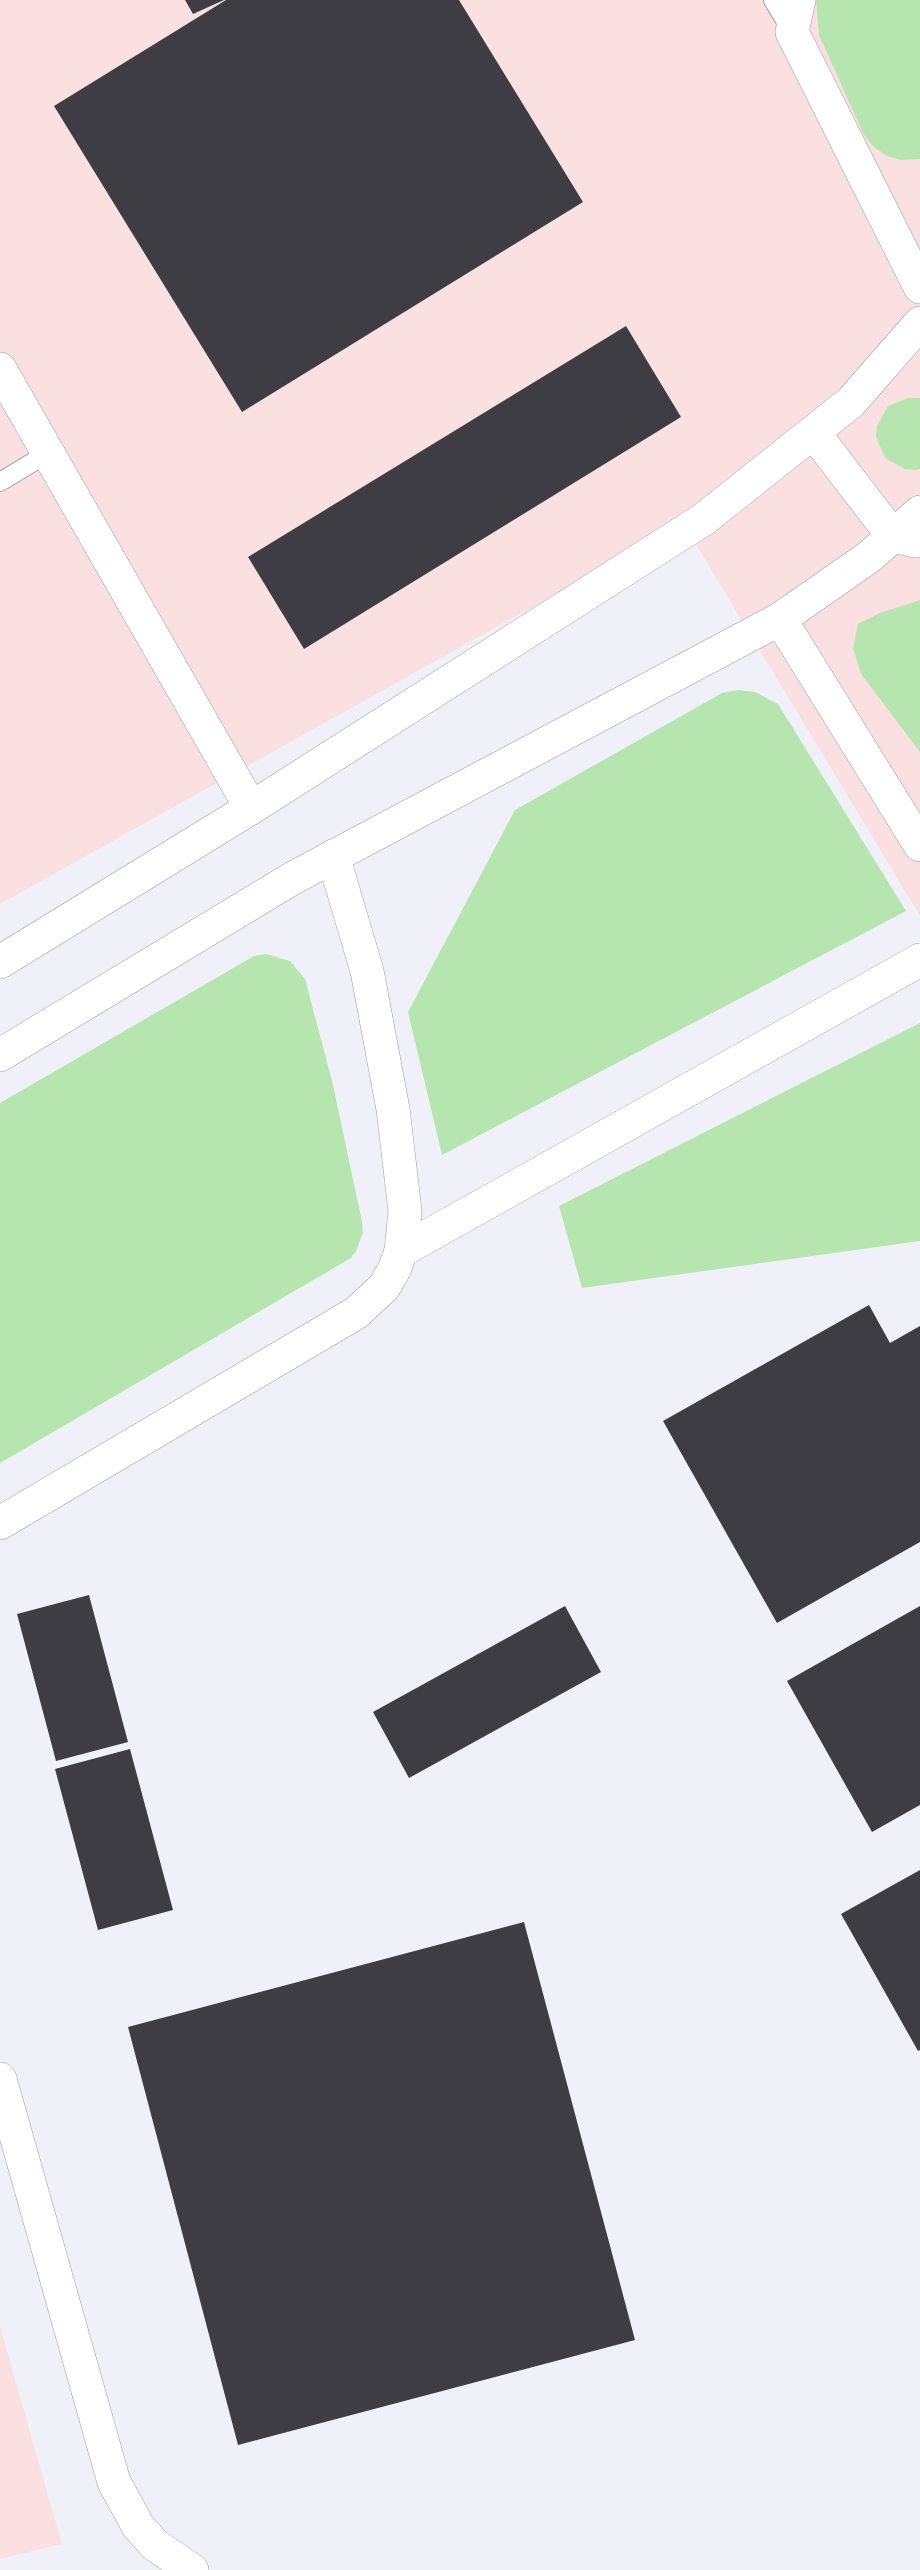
<!DOCTYPE html>
<style>
body{margin:0}
canvas{display:block;background:#f0f1f8}
</style>
<canvas width="920" height="2570"></canvas>
<script>
const ctx = document.querySelector('canvas').getContext('2d');
ctx.lineJoin = 'round';
function paint(path, color) {
  ctx.fillStyle = color;
  ctx.fill(path, 'evenodd');
}
function shape(rows) {
  const path = new Path2D();
  for (const r of rows) {
    path.moveTo(r[0], r[1]);
    for (let i = 2; i < r.length; i += 2) path.lineTo(r[i], r[i + 1]);
  }
  return path;
}
function stroke(path, color, width, dash) {
  ctx.strokeStyle = color;
  ctx.lineWidth = width;
  ctx.lineCap = dash ? 'butt' : 'round';
  ctx.setLineDash(dash || []);
  ctx.stroke(path);
}
paint(shape([
 [0,0,920,0,920,916,683,523,0,904],
 [0,2326,62,2544,0,2559]
]), '#fbe0e2');
paint(shape([
 [816,0,920,0,920,159,901,160,887,156,874,147,864,135,819,35],
 [908,398,920,398,920,469,916,470,905,469,885,458,876,437,877,426,888,406],
 [920,600,920,752,861,674,853,648,858,624,880,613],
 [738,690,755,692,778,704,906,911,442,1155,408,1012,515,810,722,693],
 [266,954,290,961,305,979,333,1085,362,1222,363,1233,356,1251,351,1258,0,1463,0,1103,254,956],
 [920,1023,920,1241,582,1288,559,1206]
]), '#b6e5b0');
paint(shape([
 [185,0,224,0,193,14],
 [226,0,459,0,583,202,242,412,54,106],
 [626,326,681,417,304,649,248,557],
 [869,1305,890,1343,920,1326,920,1542,777,1623,663,1421],
 [89,1595,128,1742,56,1761,17,1614],
 [565,1606,601,1672,409,1778,373,1712],
 [920,1606,920,1805,872,1832,787,1681],
 [130,1749,173,1910,98,1930,55,1769],
 [920,1870,920,2050,918,2051,841,1914],
 [524,1922,635,2340,238,2445,128,2027]
]), '#3d3d43');
const lane = shape([
 [773,0,791,30],
 [0,482,48,453]
]);
const street = shape([
 [799,0,792,32,920,287],
 [0,369,251,808],
 [780,619,920,845],
 [401,1251,920,960],
 [0,1523,356,1313,384,1287,394,1270,401,1251,405,1211,393,1109,367,971,333,856],
 [0,2079,114,2482,138,2526,155,2545,192,2570]
]);
const secondary = shape([
 [813,432,893,536,915,541],
 [0,962,251,808,704,519,851,402,920,323],
 [0,1055,293,878,780,619,869,557,920,512]
]);
stroke(lane, '#9d9ea4', 20);
stroke(street, '#9d9ea4', 34);
stroke(secondary, '#9d9ea4', 34);
stroke(lane, '#fff', 18);
stroke(street, '#fff', 33);
stroke(secondary, '#fff', 33);
</script>
